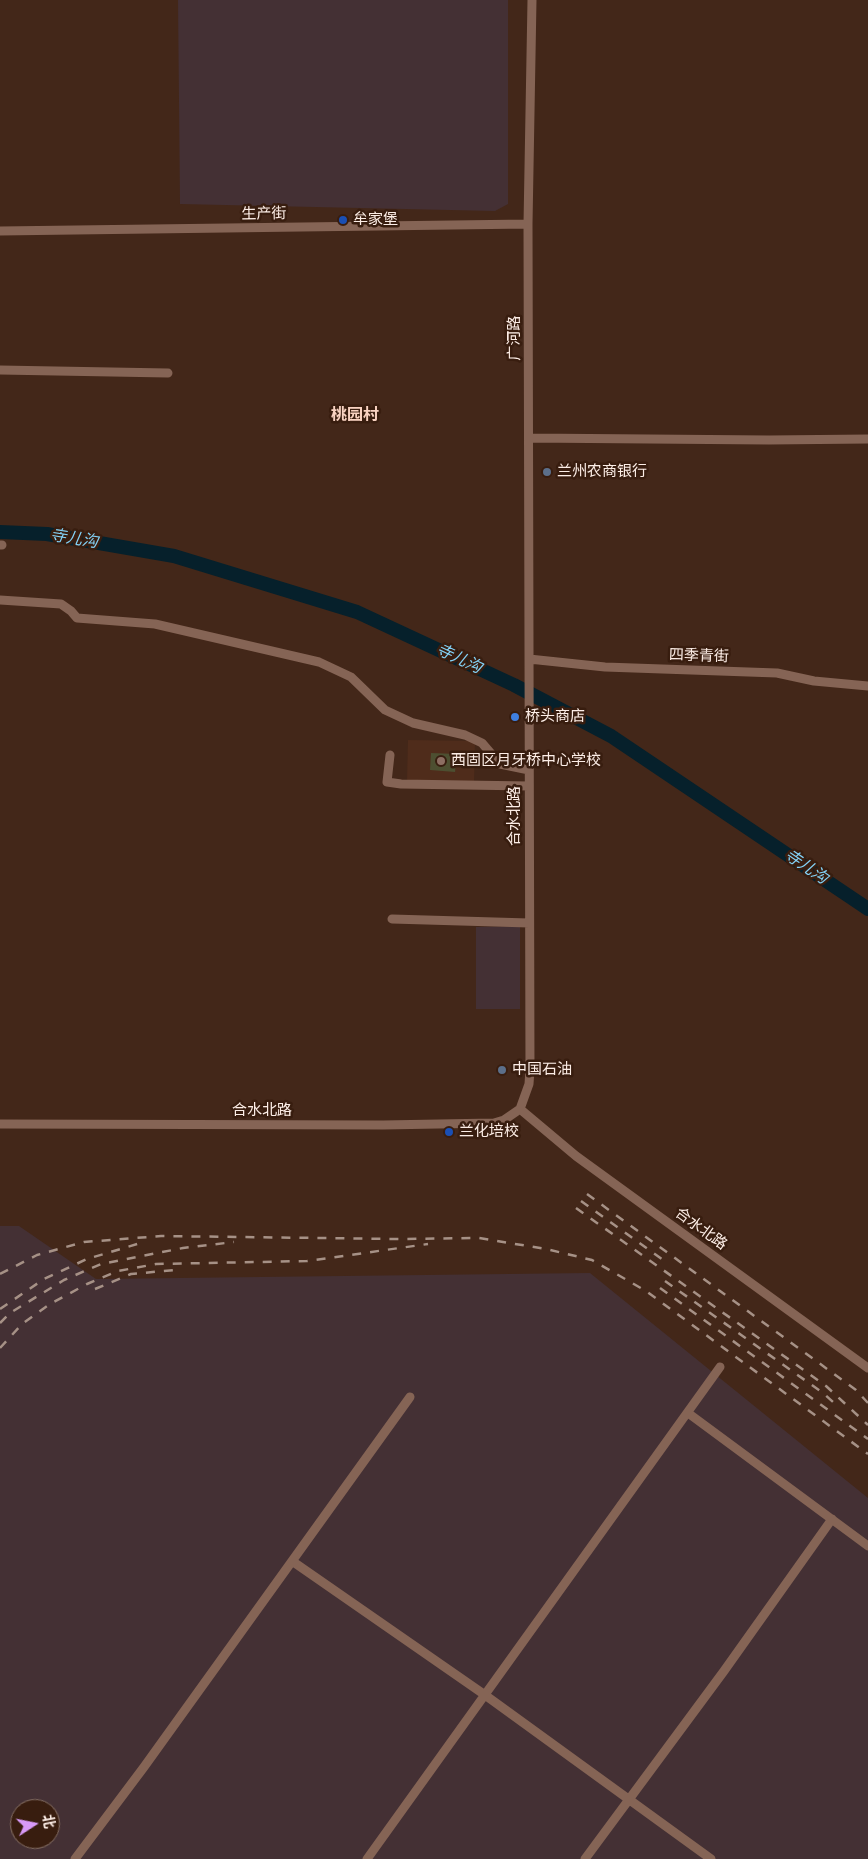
<!DOCTYPE html>
<meta charset="utf-8">
<style>
body{margin:0}
#map{position:relative;width:868px;height:1859px;overflow:hidden;background:#432719;font-family:"PT Sans","Noto Sans SC",sans-serif}
canvas{display:block}
.north{position:absolute;left:10px;top:1799px;width:50px;height:50px;box-sizing:border-box;background:#381d0f;border:1px solid #867065;border-radius:50%;rotate:79deg;font-size:14px;font-weight:700;line-height:20px;text-align:center;color:#fcede6}
.north::after{content:'';display:block;margin:auto;width:18px;height:22px;background:#d89af8;clip-path:polygon(50% 0,100% 100%,50% 72%,0 100%)}
</style>
<div id="map">
<canvas width="868" height="1859"></canvas>
<div class="north">北</div>
</div>
<script>
const ctx = document.querySelector('canvas').getContext('2d');
ctx.lineJoin = 'round';
function paint(path, color) {
  ctx.fillStyle = color;
  ctx.fill(path, 'evenodd');
}
function shape(rows) {
  const path = new Path2D();
  for (const r of rows) {
    path.moveTo(r[0], r[1]);
    for (let i = 2; i < r.length; i += 2) path.lineTo(r[i], r[i + 1]);
  }
  return path;
}
function stroke(path, color, width, dash) {
  ctx.strokeStyle = color;
  ctx.lineWidth = width;
  ctx.lineCap = dash ? 'butt' : 'round';
  ctx.setLineDash(dash || []);
  ctx.stroke(path);
}
function label(font, color, halo, rows, align = 'center') {
  ctx.font = font + ' "PT Sans","Noto Sans SC",sans-serif';
  ctx.lineWidth = 5;
  ctx.setLineDash([]);
  ctx.textBaseline = 'middle';
  ctx.strokeStyle = halo;
  ctx.fillStyle = color;
  for (const [text, x, y, turn = 0] of rows) {
    ctx.save();
    ctx.translate(x, y);
    ctx.rotate((+turn || 0) * Math.PI / 180);
    ctx.textAlign = isNaN(turn) ? turn : align;
    if (halo) ctx.strokeText(text, 0, 0);
    ctx.fillText(text, 0, 0);
    ctx.restore();
  }
}
paint(shape([
 [178,0,508,0,508,204,495,211,180,204],
 [520,926,520,1009,476,1009,476,927],
 [0,1226,19,1226,96,1279,590,1273,868,1498,868,1859,0,1859],
 [20,1809,50,1809,50,1839,20,1839]
]), '#443034');
paint(shape([
 [408,740,475,741,474,782,407,781]
]), '#4f2c1b');
paint(shape([
 [431,753,457,754,455,772,430,770]
]), '#4d4f31');
stroke(shape([
 [0,532,47,534,174,556,357,612,514,685,611,736,868,909]
]), '#06202b', 14);
stroke(shape([
 [0,231,528,224],
 [0,370,168,373],
 [529,438,769,440,868,439],
 [0,545,2,545],
 [0,600,61,604,71,611,77,618,155,624,319,662,351,677,385,710,413,723,465,735,482,743,500,764,529,770],
 [529,659,605,667,777,673,814,681,868,686],
 [390,755,387,782,401,784,529,786],
 [392,919,529,923],
 [520,1109,576,1156,868,1368],
 [0,1124,383,1125,494,1123,504,1120,520,1109,529,1084,530,1070,528,224,532,0],
 [688,1413,868,1546],
 [292,1561,485,1695,711,1859],
 [75,1859,144,1767,410,1397],
 [367,1859,720,1367],
 [585,1859,724,1671,832,1519]
]), '#856455', 9);
stroke(shape([
 [587,1194,856,1390,868,1403],
 [581,1201,666,1262],
 [576,1208,826,1386,868,1425],
 [0,1274,37,1255,84,1242,161,1236,399,1239,479,1238,546,1249,592,1260,646,1291,868,1454],
 [665,1281,823,1393,833,1402],
 [660,1288,868,1439],
 [95,1289,131,1274,175,1270],
 [0,1309,44,1279,87,1259,144,1242],
 [0,1323,10,1313,64,1280,101,1264,183,1248,234,1242],
 [0,1348,22,1324,50,1304,87,1284,118,1271,156,1264,307,1261,428,1244]
]), '#a69186', 2.5, [9, 9]);
for (const [x, y, r, color] of [
 [343,220,5,"#1a4fb4"],
 [547,472,5,"#5c6f8a"],
 [515,717,5,"#3f7fe0"],
 [441,761,5,"#8d6e63"],
 [502,1070,5,"#5c6f8a"],
 [449,1132,5,"#1a4fb4"]
]) {
  const dot = new Path2D();
  dot.arc(x, y, r, 0, 2 * Math.PI);
  ctx.fillStyle = color;
  ctx.fill(dot);
  stroke(dot, '#381d0f', 2);
}
label('15px', '#fcede6', '#381d0f', [
 ["生产街",264,214,-1],
 ["广河路",515,338,-90],
 ["四季青街",699,656,2],
 ["合水北路",515,816,-90],
 ["合水北路",262,1111],
 ["合水北路",701,1229,36]
]);
label('15px', '#fcede6', '#381d0f', [
 ["牟家堡",353,220],
 ["兰州农商银行",557,472],
 ["桥头商店",525,717],
 ["西固区月牙桥中心学校",451,761],
 ["中国石油",512,1070],
 ["兰化培校",459,1132]
], 'left');
label('bold 16px', '#f8d2c1', '#381d0f', [
 ["桃园村",355,415]
]);
label('italic 16px', '#84d3f8', '#381d0f', [
 ["寺儿沟",74,539,9],
 ["寺儿沟",459,659,25],
 ["寺儿沟",806,867,34]
]);
</script>
